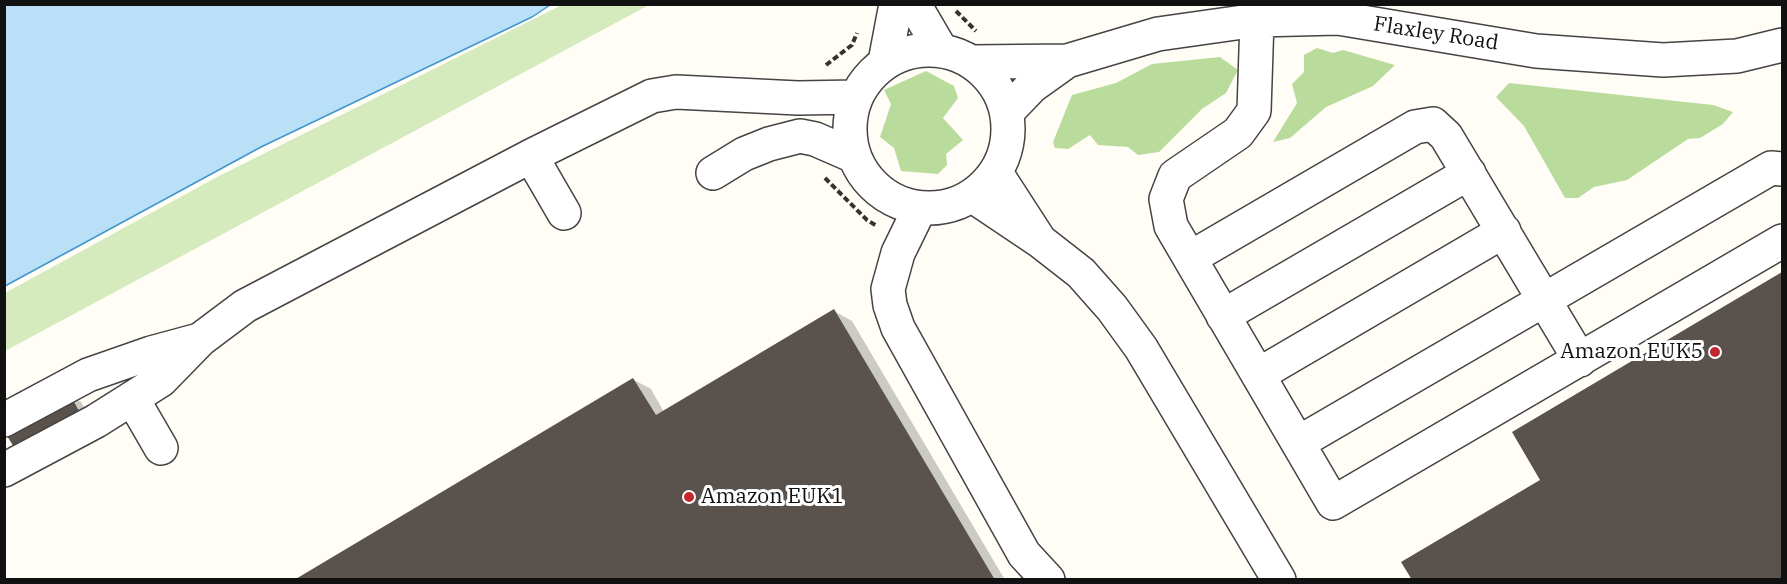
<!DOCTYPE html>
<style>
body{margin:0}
#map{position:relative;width:1787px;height:584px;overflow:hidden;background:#fffdf5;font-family:"IBM Plex Serif",serif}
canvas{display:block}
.frame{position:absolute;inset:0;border:6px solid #111;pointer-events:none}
</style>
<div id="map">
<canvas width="1787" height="584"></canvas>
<div class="frame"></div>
</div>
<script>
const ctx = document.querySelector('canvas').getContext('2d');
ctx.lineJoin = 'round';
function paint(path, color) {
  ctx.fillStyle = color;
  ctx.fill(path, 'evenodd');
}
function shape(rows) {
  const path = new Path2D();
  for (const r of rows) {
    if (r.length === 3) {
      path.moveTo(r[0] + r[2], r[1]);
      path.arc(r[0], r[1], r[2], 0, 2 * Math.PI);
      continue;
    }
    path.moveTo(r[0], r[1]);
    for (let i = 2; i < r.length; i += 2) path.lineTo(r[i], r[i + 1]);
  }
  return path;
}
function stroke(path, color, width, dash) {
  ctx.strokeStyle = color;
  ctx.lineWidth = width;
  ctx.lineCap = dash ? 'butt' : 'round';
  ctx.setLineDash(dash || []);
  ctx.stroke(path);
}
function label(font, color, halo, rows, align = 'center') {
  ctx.font = font + ' "IBM Plex Serif",serif';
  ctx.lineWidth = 6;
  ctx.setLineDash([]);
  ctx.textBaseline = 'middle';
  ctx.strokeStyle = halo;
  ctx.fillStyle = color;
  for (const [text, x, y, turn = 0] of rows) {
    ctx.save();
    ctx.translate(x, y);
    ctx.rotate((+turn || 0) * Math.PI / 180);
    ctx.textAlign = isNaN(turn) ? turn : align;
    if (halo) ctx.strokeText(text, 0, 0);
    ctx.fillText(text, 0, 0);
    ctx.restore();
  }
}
paint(shape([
 [562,5,649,5,5,351,5,293,217,177]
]), '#d5ebbd');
paint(shape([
 [1317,48,1333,53,1343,50,1395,65,1373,86,1326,107,1290,138,1273,142,1297,103,1292,84,1304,72,1304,55],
 [1220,57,1238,70,1226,93,1202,109,1159,152,1138,155,1128,147,1098,145,1090,135,1068,149,1055,148,1053,142,1072,95,1116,83,1152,64],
 [926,71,954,86,958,98,943,118,963,140,946,154,947,165,938,174,901,171,894,148,880,137,891,104,884,90],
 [1509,83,1713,105,1733,112,1723,124,1700,138,1688,139,1627,180,1594,187,1578,198,1565,198,1524,126,1496,97]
]), '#b9dc9c');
const water = shape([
 [5,4,550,4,550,5,532,17,261,147,5,286,5,4]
]);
paint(water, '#b9e0f7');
stroke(water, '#3f96cf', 1.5);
paint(shape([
 [1782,274,1782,580,1414,580,1542,480,1514,433],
 [834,311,852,321,1005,580,297,580,634,380,651,389,664,412],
 [69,395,81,402,94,425,18,451]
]), '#0003');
paint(shape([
 [1782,272,1782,580,1412,580,1401,562,1540,480,1512,432],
 [834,309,995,580,294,580,633,378,656,415],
 [69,393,83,418,17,452,4,431]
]), '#5a524d');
const minor = shape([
 [914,4,941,50],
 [1257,20,1254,111,1238,133,1175,176,1166,199,1171,226,1333,503,1782,241],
 [929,129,79],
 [885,62,896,4],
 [973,62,1067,61,1158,34,1257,20,1338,18,1536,51,1663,60,1737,56,1782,45],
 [1007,112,1032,86,1067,61],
 [531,156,564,213],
 [713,173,744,154,769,144,800,136,815,139,854,156],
 [973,196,1040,241,996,173],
 [920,208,898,253,888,289,890,305,898,328,1024,554,1048,580],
 [1040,241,1081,273,1112,308,1141,348,1279,580],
 [1190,258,1415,127,1433,124,1446,136,1580,360],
 [1223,316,1469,173],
 [1258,375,1504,231],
 [132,398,161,448],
 [4,420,88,375,151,353,199,340],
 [1298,443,1771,168,1782,169],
 [4,470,96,421,161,380,201,339,245,306,531,156,652,96,676,92,798,98,856,97]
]);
stroke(minor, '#444', 36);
stroke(shape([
 [956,11,976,31],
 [826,65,852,45,857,33],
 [825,178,867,220,877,226]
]), '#333', 4, [6, 3]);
stroke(minor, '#fff', 33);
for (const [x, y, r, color] of [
 [1715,352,6,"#c4262e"],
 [689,497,6,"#c4262e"]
]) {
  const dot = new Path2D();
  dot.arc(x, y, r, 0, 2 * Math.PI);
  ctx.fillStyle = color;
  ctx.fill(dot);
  stroke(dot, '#fff', 2);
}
label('21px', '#111', '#fff', [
 ["Flaxley Road",1436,34,9]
]);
label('21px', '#111', '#fff', [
 ["Amazon EUK5",1703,352],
 ["Amazon EUK1",701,497,"left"]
], 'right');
</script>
